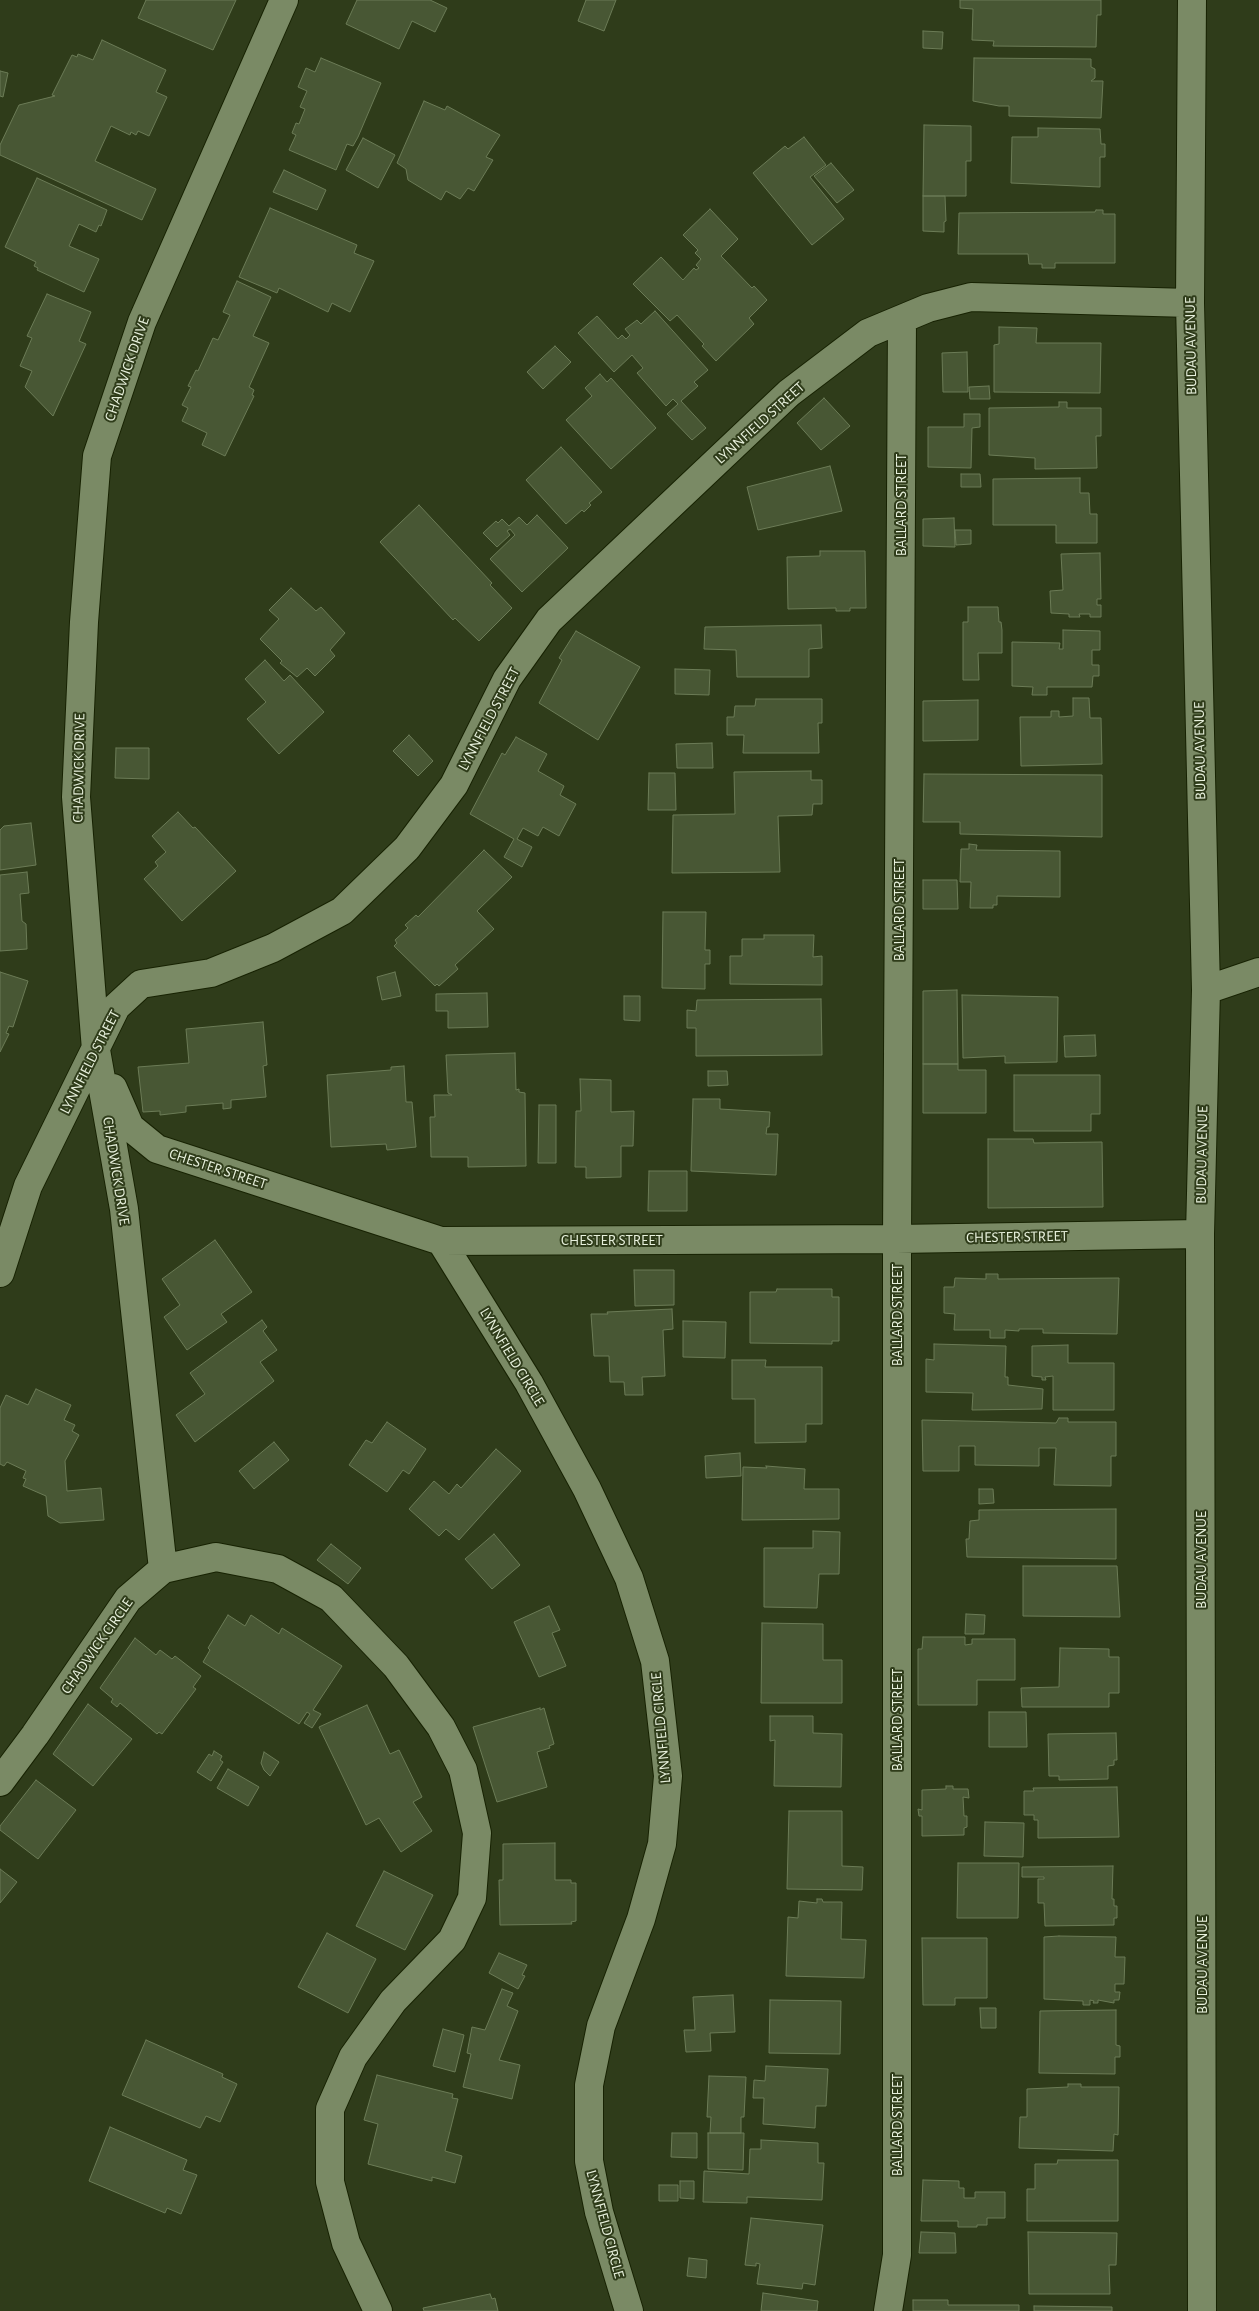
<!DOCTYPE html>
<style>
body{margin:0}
canvas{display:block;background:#2f3c1a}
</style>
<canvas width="1259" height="2311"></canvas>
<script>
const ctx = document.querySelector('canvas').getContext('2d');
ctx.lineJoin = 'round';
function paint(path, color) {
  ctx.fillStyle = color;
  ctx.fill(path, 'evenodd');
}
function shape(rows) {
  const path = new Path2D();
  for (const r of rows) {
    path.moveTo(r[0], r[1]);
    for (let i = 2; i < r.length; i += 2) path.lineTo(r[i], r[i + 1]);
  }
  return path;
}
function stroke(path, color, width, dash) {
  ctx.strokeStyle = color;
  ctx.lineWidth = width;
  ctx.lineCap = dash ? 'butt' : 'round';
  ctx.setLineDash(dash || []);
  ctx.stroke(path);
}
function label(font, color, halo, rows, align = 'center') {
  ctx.font = font + ' "Alegreya Sans",sans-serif';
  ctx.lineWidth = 4;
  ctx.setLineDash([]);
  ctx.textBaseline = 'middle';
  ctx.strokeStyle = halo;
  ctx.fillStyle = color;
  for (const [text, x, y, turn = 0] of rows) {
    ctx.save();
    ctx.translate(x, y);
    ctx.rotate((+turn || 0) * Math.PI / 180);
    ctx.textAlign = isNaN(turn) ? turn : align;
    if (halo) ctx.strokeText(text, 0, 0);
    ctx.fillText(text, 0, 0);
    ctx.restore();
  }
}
const building = shape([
 [146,0,236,0,213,50,138,18,146,0],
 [357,0,430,0,447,8,435,32,412,21,399,49,346,24,357,0],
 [586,0,616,0,604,31,578,21,586,0],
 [960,0,1101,0,1101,15,1097,15,1096,47,993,46,994,41,972,40,973,9,960,8,960,0],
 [923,31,943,32,942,49,923,48,923,31],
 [102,40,166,70,156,92,167,97,149,136,138,131,136,135,131,132,130,135,111,126,95,161,156,189,142,220,0,155,0,145,19,105,55,96,52,95,72,55,77,57,78,54,93,60,102,40],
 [321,58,381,83,358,137,353,146,347,144,336,170,289,150,296,135,292,133,296,123,299,124,305,109,300,107,307,91,298,87,306,68,315,72,321,58],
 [974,58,1091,59,1091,67,1095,69,1095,78,1091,81,1103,81,1101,118,1009,116,1009,106,999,106,973,101,974,58],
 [0,71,8,73,3,97,0,96,0,71],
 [424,101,445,110,447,106,500,135,486,157,493,160,474,191,468,188,460,199,446,191,441,200,408,180,406,169,397,163,424,101],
 [924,125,971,126,971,161,966,161,966,196,923,196,924,125],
 [1038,128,1100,129,1101,144,1105,144,1105,157,1100,157,1100,187,1011,183,1012,137,1038,137,1038,128],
 [804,137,826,165,810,177,844,219,812,245,753,173,785,146,788,149,804,137],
 [363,138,395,155,378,188,346,170,363,138],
 [831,163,854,190,837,203,814,176,831,163],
 [284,170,326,190,317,210,273,192,284,170],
 [37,178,107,210,101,226,99,225,96,232,79,224,69,246,99,259,84,292,37,270,38,268,34,266,36,262,5,247,37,178],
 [923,196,945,196,946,221,944,222,944,232,923,231,923,196],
 [270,208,357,245,354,253,374,261,350,312,332,303,328,312,279,288,277,293,239,277,270,208],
 [710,209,738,239,721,256,752,288,754,286,767,300,749,318,754,324,716,361,702,346,704,344,677,315,670,321,633,284,661,257,683,280,694,268,696,270,699,268,696,265,701,259,695,253,698,250,683,235,710,209],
 [1096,210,1103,210,1103,214,1115,214,1115,263,1055,263,1055,268,1042,268,1042,264,1029,264,1028,254,958,254,959,213,1095,212,1096,210],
 [237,281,271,297,253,336,269,343,249,387,254,390,252,395,254,396,225,456,202,445,207,433,182,421,188,408,182,405,191,387,188,386,196,370,198,371,213,338,218,340,230,315,223,312,237,281],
 [47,294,91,312,79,341,86,344,53,416,25,387,32,371,20,366,32,338,27,336,47,294],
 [655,311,708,370,694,382,698,386,681,401,706,428,692,440,667,414,678,404,673,399,666,406,637,373,643,368,632,355,614,372,578,333,597,316,618,339,622,335,626,339,630,335,625,329,637,320,641,324,655,311],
 [999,327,1037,328,1036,343,1101,343,1100,393,994,392,994,345,999,344,999,327],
 [555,346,571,362,543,389,527,372,555,346],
 [967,352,968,392,943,392,942,353,967,352],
 [600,374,607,382,611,378,656,428,611,469,566,420,592,396,585,388,600,374],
 [989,386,990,399,970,399,969,387,989,386],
 [824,398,850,426,821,450,797,423,824,398],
 [1059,402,1067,402,1067,408,1101,408,1101,436,1096,436,1097,468,1035,469,1035,458,989,455,989,408,1059,407,1059,402],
 [964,414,980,414,980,427,972,428,971,468,928,467,928,427,964,427,964,414],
 [561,447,602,492,589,503,591,505,584,512,582,510,566,524,526,480,561,447],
 [830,466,842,511,758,530,747,487,830,466],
 [961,474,980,474,981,487,961,487,961,474],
 [1080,478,1080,493,1089,493,1090,514,1097,514,1097,543,1056,543,1056,525,993,525,993,479,1080,478],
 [419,505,492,583,490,585,512,608,479,641,455,618,453,620,380,542,419,505],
 [537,515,568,548,522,592,490,559,515,535,510,529,507,531,510,535,497,547,483,533,496,521,498,523,502,519,509,526,519,517,527,525,537,515],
 [954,518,955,547,923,546,923,519,954,518],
 [955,530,971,530,971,544,956,545,955,530],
 [820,551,865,551,866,608,850,608,850,611,836,611,836,608,788,609,787,557,820,556,820,551],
 [1100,553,1101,599,1097,599,1097,605,1101,605,1101,617,1090,617,1090,614,1079,614,1080,617,1069,617,1069,614,1051,613,1050,591,1063,590,1061,554,1100,553],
 [291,588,316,611,321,607,345,633,330,650,335,656,315,676,307,668,297,677,280,663,282,661,260,639,279,619,269,610,291,588],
 [968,607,998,607,999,622,1001,622,1002,630,1002,653,978,653,979,680,963,680,963,622,968,622,968,607],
 [821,625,822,648,809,649,809,677,737,677,736,650,704,649,705,627,821,625],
 [1063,630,1100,631,1100,650,1092,650,1092,665,1099,665,1099,676,1093,676,1092,687,1047,687,1047,695,1032,695,1033,687,1012,686,1012,642,1060,643,1059,649,1063,649,1063,630],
 [576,631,640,667,598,740,539,703,562,660,559,658,576,631],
 [265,660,284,681,290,675,324,712,279,754,247,719,266,702,245,679,265,660],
 [675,669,710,670,709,695,675,694,675,669],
 [1073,698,1089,698,1090,718,1101,718,1102,764,1021,766,1020,717,1051,717,1051,711,1059,711,1059,717,1073,716,1073,698],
 [756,699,822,699,822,723,818,723,819,753,743,753,744,735,727,735,727,717,734,717,735,706,755,706,756,699],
 [978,700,978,740,923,741,923,701,978,700],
 [409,735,433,761,418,776,393,751,409,735],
 [516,737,547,754,538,771,564,786,560,795,576,804,559,836,543,827,538,836,523,828,517,839,532,847,522,867,504,857,514,839,470,814,502,753,505,755,516,737],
 [712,743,713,768,677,768,676,744,712,743],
 [116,748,149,748,149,779,115,778,116,748],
 [811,771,811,780,822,780,822,804,813,804,812,815,778,816,780,872,672,873,673,815,735,814,734,772,811,771],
 [649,773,675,773,676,810,648,810,649,773],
 [924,774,1102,775,1102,837,960,834,960,822,923,822,924,774],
 [178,812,193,828,195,827,236,871,182,921,144,879,158,866,155,862,166,852,152,836,178,812],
 [31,823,36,865,0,870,0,830,4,826,31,823],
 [969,844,977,845,976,850,1060,851,1060,897,997,896,997,905,993,905,993,908,970,908,971,882,960,882,961,849,969,849,969,844],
 [484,850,512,877,477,911,494,929,455,965,458,969,439,986,437,984,435,986,394,946,397,943,395,940,408,928,405,925,416,915,418,917,484,850],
 [27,872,29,893,20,894,22,921,26,924,27,949,0,951,0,875,27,872],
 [923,880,957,880,958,909,923,909,923,880],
 [663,912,706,912,705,950,710,950,710,964,705,964,705,989,662,988,663,912],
 [764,935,814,935,813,957,822,956,822,985,730,984,730,956,742,956,742,939,764,939,764,935],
 [0,972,28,981,13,1027,9,1026,6,1033,9,1034,0,1052,0,972],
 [395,972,401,996,382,1000,377,977,395,972],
 [957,990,958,1064,923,1064,923,991,957,990],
 [487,993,488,1027,448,1028,448,1011,436,1011,436,994,487,993],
 [962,995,1058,997,1057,1062,1005,1063,1005,1056,963,1058,962,995],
 [624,996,640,996,640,1021,624,1020,624,996],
 [821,999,822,1055,696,1056,696,1028,687,1028,687,1010,696,1011,697,1000,821,999],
 [263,1022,267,1065,263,1066,266,1097,231,1100,231,1108,223,1109,223,1103,186,1106,186,1112,160,1115,160,1111,143,1112,138,1067,189,1063,186,1029,263,1022],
 [1095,1035,1096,1056,1065,1057,1064,1036,1095,1035],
 [515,1053,516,1090,519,1089,519,1092,525,1093,526,1166,468,1167,468,1157,431,1157,430,1117,435,1117,434,1095,452,1095,448,1093,446,1055,515,1053],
 [923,1064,958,1064,958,1070,986,1070,986,1113,923,1113,923,1064],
 [404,1066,406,1102,412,1102,416,1147,387,1150,386,1144,331,1147,327,1075,391,1070,391,1067,404,1066],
 [708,1071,727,1071,728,1085,708,1086,708,1071],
 [1014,1075,1100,1075,1100,1114,1091,1114,1091,1131,1014,1131,1014,1075],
 [580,1079,611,1080,611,1112,634,1111,633,1146,621,1146,621,1177,586,1178,586,1167,575,1167,576,1111,581,1111,580,1079],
 [693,1099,720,1099,720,1109,770,1112,769,1127,767,1127,766,1134,778,1134,776,1175,691,1171,693,1099],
 [539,1105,556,1105,556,1163,538,1163,539,1105],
 [988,1139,1033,1139,1034,1143,1102,1142,1103,1207,988,1208,988,1139],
 [649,1171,687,1171,687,1211,648,1211,649,1171],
 [215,1240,252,1292,221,1314,227,1322,187,1350,164,1317,180,1305,162,1279,215,1240],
 [634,1270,674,1270,674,1305,635,1306,634,1270],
 [986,1274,998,1274,998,1279,1119,1278,1117,1334,1043,1333,1043,1329,1019,1329,1019,1331,1005,1330,1005,1338,990,1338,990,1330,954,1330,955,1314,944,1313,944,1287,954,1287,955,1278,986,1279,986,1274],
 [777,1289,832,1289,832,1297,839,1297,839,1341,832,1341,832,1344,750,1343,750,1292,776,1292,777,1289],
 [672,1309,673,1329,663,1330,665,1376,642,1377,643,1395,625,1395,624,1382,610,1382,609,1356,594,1356,591,1314,608,1314,607,1312,672,1309],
 [262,1320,267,1327,263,1331,277,1350,260,1362,274,1381,195,1442,176,1415,205,1394,190,1373,262,1320],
 [683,1321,726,1322,725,1358,683,1357,683,1321],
 [934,1344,1006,1346,1005,1377,1008,1377,1008,1385,1043,1389,1042,1409,972,1410,973,1393,926,1392,926,1359,934,1360,934,1344],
 [1068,1345,1068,1363,1114,1363,1114,1410,1053,1410,1053,1376,1045,1377,1046,1380,1042,1380,1042,1377,1032,1376,1032,1346,1068,1345],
 [732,1360,766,1360,765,1367,822,1367,822,1424,806,1424,806,1442,755,1443,755,1399,732,1399,732,1360],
 [36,1389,71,1405,64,1420,75,1425,72,1431,79,1435,65,1461,67,1491,101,1488,104,1520,60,1523,48,1516,46,1496,23,1486,26,1479,23,1478,26,1471,7,1462,4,1466,0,1464,0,1408,6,1395,28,1405,36,1389],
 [1059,1418,1068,1418,1068,1422,1116,1422,1116,1456,1111,1456,1111,1486,1054,1485,1056,1448,1039,1448,1039,1466,975,1465,975,1446,959,1446,959,1471,923,1471,922,1420,1056,1423,1059,1418],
 [387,1422,426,1449,409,1474,403,1470,387,1492,349,1465,366,1440,372,1443,387,1422],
 [274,1442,289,1460,254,1489,239,1471,274,1442],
 [496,1449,521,1471,459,1540,446,1529,439,1536,409,1509,434,1481,449,1494,457,1484,461,1488,496,1449],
 [740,1453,741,1476,706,1478,705,1456,740,1453],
 [766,1466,805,1469,804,1489,839,1489,839,1519,742,1520,743,1467,767,1468,766,1466],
 [979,1489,993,1489,994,1503,979,1504,979,1489],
 [1116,1509,1116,1559,967,1557,966,1539,969,1539,970,1521,979,1520,979,1510,1116,1509],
 [813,1531,840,1532,839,1574,819,1574,817,1608,764,1607,764,1548,813,1548,813,1531],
 [494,1534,520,1565,492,1589,465,1559,494,1534],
 [331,1544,361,1568,348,1584,317,1560,331,1544],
 [1023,1566,1117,1566,1120,1617,1023,1616,1023,1566],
 [549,1606,560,1630,552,1633,566,1666,539,1677,514,1622,549,1606],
 [966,1614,985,1615,984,1634,965,1634,966,1614],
 [228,1615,245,1626,251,1615,279,1634,282,1628,342,1666,313,1710,321,1714,312,1728,304,1723,310,1714,307,1712,299,1724,203,1662,210,1650,208,1648,228,1615],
 [762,1623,823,1624,823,1660,842,1660,842,1703,761,1703,762,1623],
 [923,1637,965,1637,965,1645,972,1644,972,1639,1015,1639,1015,1680,977,1680,977,1705,918,1705,918,1649,922,1649,923,1637],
 [135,1638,156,1655,160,1650,172,1659,175,1656,201,1676,193,1687,196,1689,162,1734,159,1732,157,1734,120,1703,117,1707,111,1702,113,1699,100,1688,135,1638],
 [1060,1648,1109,1649,1109,1657,1119,1657,1119,1693,1109,1693,1109,1707,1022,1707,1021,1688,1059,1687,1060,1648],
 [88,1704,132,1739,93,1786,53,1754,88,1704],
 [367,1705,390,1754,399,1750,422,1797,413,1802,432,1831,401,1852,379,1818,366,1825,319,1727,367,1705],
 [540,1708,540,1710,544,1708,554,1744,549,1746,550,1748,537,1752,547,1787,497,1802,473,1727,540,1708],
 [989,1712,1026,1712,1027,1747,989,1747,989,1712],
 [770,1716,813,1716,813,1733,842,1734,841,1787,774,1786,775,1740,770,1741,770,1716],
 [1116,1733,1117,1760,1114,1760,1114,1765,1108,1766,1108,1779,1059,1780,1059,1776,1049,1776,1048,1734,1116,1733],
 [214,1751,222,1756,220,1760,223,1762,211,1781,197,1772,209,1754,212,1756,214,1751],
 [264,1752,279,1762,270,1776,264,1770,261,1763,264,1752],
 [228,1769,259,1787,248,1806,217,1788,228,1769],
 [36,1780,76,1810,38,1859,0,1830,0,1826,36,1780],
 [946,1786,953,1786,953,1789,968,1789,969,1798,963,1797,964,1816,967,1816,967,1827,964,1828,964,1835,922,1836,922,1816,919,1816,918,1809,922,1810,922,1790,946,1789,946,1786],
 [1117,1787,1119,1837,1038,1838,1038,1820,1034,1820,1034,1815,1024,1815,1024,1791,1034,1791,1033,1788,1117,1787],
 [789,1811,842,1811,842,1866,863,1867,862,1890,787,1889,789,1811],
 [985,1822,1024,1823,1023,1857,984,1856,985,1822],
 [555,1843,555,1880,571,1880,571,1883,576,1883,576,1921,571,1922,572,1924,500,1925,499,1880,503,1880,503,1844,555,1843],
 [958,1863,1019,1863,1018,1918,957,1918,958,1863],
 [1113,1866,1112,1899,1114,1899,1114,1906,1117,1906,1117,1918,1114,1918,1114,1925,1045,1926,1044,1903,1038,1903,1038,1879,1044,1879,1044,1877,1022,1877,1022,1867,1113,1866],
 [0,1869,17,1882,0,1903,0,1869],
 [384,1871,433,1895,405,1950,356,1926,384,1871],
 [817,1899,822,1899,823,1902,842,1902,841,1939,866,1940,864,1978,786,1976,788,1917,798,1918,799,1901,817,1903,817,1899],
 [327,1933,376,1959,348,2013,298,1987,327,1933],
 [1059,1936,1116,1937,1115,1957,1125,1957,1124,1984,1115,1984,1115,1992,1120,1992,1119,2000,1114,2000,1114,2003,1098,2000,1098,2003,1093,2003,1094,2001,1090,2000,1090,2005,1083,2005,1083,2001,1044,1999,1044,1937,1059,1936],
 [922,1938,987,1938,987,1998,955,1998,955,2005,923,2005,922,1938],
 [499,1953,527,1965,522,1975,525,1976,518,1989,489,1973,499,1953],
 [502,1989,513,1993,507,2006,518,2011,499,2060,520,2065,512,2099,463,2087,471,2054,467,2053,472,2027,485,2030,502,1989],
 [733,1995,735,2032,710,2033,711,2051,686,2052,684,2030,695,2030,693,1997,733,1995],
 [770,2000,841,2001,840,2054,769,2053,770,2000],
 [980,2008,996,2008,996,2028,981,2028,980,2008],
 [1116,2010,1116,2045,1120,2046,1120,2057,1115,2057,1115,2074,1039,2073,1040,2011,1116,2010],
 [443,2029,464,2035,455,2072,433,2066,443,2029],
 [146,2040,223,2074,222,2077,237,2084,220,2122,206,2116,200,2128,122,2095,146,2040],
 [766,2066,828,2069,826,2106,816,2106,815,2128,763,2124,764,2098,753,2098,754,2080,765,2081,766,2066],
 [377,2075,453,2094,452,2098,458,2099,445,2151,462,2156,455,2183,432,2177,432,2181,368,2164,378,2124,364,2120,377,2075],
 [709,2076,746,2077,744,2117,741,2117,741,2133,710,2133,711,2117,707,2117,709,2076],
 [1068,2084,1081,2084,1081,2087,1119,2087,1118,2135,1114,2134,1113,2151,1019,2148,1020,2117,1027,2117,1027,2089,1068,2087,1068,2084],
 [110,2127,187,2160,183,2170,197,2175,181,2214,167,2208,165,2213,89,2181,110,2127],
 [672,2133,697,2133,697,2158,671,2157,672,2133],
 [708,2133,744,2133,743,2170,708,2169,708,2133],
 [761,2140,818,2143,818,2163,824,2163,822,2200,747,2197,747,2203,703,2202,704,2171,749,2174,750,2149,761,2149,761,2140],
 [1058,2160,1118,2160,1118,2221,1027,2221,1027,2189,1035,2189,1035,2164,1057,2164,1058,2160],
 [923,2180,959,2181,959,2188,964,2188,964,2198,975,2198,975,2192,1005,2192,1005,2218,987,2218,987,2225,977,2225,977,2227,958,2227,958,2221,921,2221,923,2180],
 [680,2181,694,2181,694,2199,680,2198,680,2181],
 [659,2185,678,2185,678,2201,659,2201,659,2185],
 [751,2218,823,2225,815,2285,803,2283,802,2289,757,2284,760,2264,756,2263,756,2266,745,2265,751,2218],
 [921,2232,955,2233,956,2253,919,2253,921,2232],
 [1028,2232,1117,2233,1116,2265,1109,2265,1110,2294,1029,2294,1028,2232],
 [689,2258,707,2260,706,2278,687,2276,689,2258],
 [763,2293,818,2301,817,2311,761,2311,763,2293],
 [490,2294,492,2299,495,2298,498,2311,424,2311,423,2308,490,2294],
 [913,2300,948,2300,948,2305,1019,2305,1019,2311,913,2311,913,2300],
 [1034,2306,1112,2307,1112,2311,1034,2311,1034,2306]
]);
paint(building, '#485734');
stroke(building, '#6b7b56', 1);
const minor = shape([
 [1192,0,1190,303,1206,990,1200,1234,1202,2311],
 [1206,990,1259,972],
 [113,1088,130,1127,157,1149,441,1241,897,1239,1200,1234],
 [441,1241,529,1383,587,1489,629,1578,655,1661,668,1776,662,1844,641,1919,601,2026,589,2085,589,2161,599,2212,629,2311],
 [0,1273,28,1186,116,1007,141,984,211,973,273,948,342,911,407,848,454,785,507,679,549,620,789,393,868,333,928,308,971,297,1190,303],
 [163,1569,124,1209,96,1050,76,797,84,622,97,456,142,322,284,0],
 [0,1782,35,1735,128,1599,163,1569,216,1557,278,1569,331,1598,396,1666,441,1727,463,1770,477,1833,472,1898,452,1940,393,2001,353,2057,330,2109,330,2182,346,2243,378,2311],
 [888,2311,897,2255,897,1239,902,319]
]);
stroke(minor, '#172202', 30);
stroke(minor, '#7a8a65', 28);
label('15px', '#e8f1dd', '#2f3c1a', [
 ["BUDAU AVENUE",1191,346,-91],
 ["CHADWICK DRIVE",127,369,-71],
 ["LYNNFIELD STREET",760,423,-42],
 ["BALLARD STREET",901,505,-90],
 ["LYNNFIELD STREET",489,719,-62],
 ["BUDAU AVENUE",1200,751,-91],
 ["CHADWICK DRIVE",79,768,-89],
 ["BALLARD STREET",899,910,-90],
 ["LYNNFIELD STREET",90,1062,-63],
 ["BUDAU AVENUE",1202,1155,-89],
 ["CHESTER STREET",218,1169,18],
 ["CHADWICK DRIVE",116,1171,81],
 ["CHESTER STREET",1017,1237,-1],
 ["CHESTER STREET",612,1240],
 ["BALLARD STREET",897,1315,-90],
 ["LYNNFIELD CIRCLE",512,1357,59],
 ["BUDAU AVENUE",1201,1560,-90],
 ["CHADWICK CIRCLE",97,1646,-55],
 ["BALLARD STREET",897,1720,-90],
 ["LYNNFIELD CIRCLE",661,1728,-95],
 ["BUDAU AVENUE",1202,1965,-90],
 ["BALLARD STREET",897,2125,-90],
 ["LYNNFIELD CIRCLE",605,2224,75]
]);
</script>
